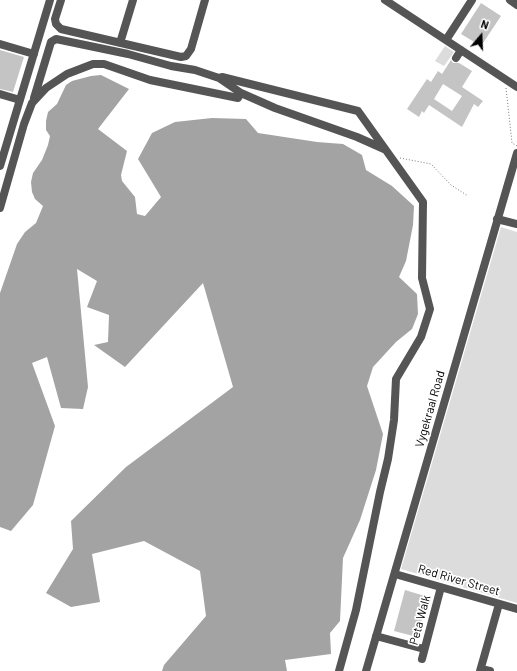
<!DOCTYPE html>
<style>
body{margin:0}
#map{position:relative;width:517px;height:671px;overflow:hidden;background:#fff;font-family:Barlow,sans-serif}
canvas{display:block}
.north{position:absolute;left:461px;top:16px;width:40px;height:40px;-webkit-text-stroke:3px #fff;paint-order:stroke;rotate:19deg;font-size:11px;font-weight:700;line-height:16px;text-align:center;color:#000}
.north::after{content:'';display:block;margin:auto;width:14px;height:18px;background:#000;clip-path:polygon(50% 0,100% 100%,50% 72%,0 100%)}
</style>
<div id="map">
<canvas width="517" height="671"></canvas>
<div class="north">N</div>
</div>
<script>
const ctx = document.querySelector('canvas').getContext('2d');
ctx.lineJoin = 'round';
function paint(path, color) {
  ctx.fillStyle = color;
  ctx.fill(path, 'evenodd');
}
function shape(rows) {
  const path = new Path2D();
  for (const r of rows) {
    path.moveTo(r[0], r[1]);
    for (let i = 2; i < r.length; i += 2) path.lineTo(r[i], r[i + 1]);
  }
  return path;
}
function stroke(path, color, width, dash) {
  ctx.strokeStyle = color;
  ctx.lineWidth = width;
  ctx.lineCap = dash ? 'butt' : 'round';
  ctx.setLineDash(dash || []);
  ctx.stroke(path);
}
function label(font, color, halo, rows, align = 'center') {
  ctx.font = font + ' Barlow,sans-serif';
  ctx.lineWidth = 3.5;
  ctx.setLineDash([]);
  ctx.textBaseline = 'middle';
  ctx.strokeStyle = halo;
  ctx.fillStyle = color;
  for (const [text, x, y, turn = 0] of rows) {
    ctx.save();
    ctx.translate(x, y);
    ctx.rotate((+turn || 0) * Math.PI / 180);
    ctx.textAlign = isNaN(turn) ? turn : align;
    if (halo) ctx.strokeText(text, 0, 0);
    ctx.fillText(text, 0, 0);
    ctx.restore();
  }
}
paint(shape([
 [445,46,454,52,444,66,435,61],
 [501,227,517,232,517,603,401,569]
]), '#dcdcdc');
paint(shape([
 [101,75,129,89,98,129,127,151,121,175,122,181,135,197,137,214,145,216,161,197,138,159,152,133,175,122,212,118,246,119,258,133,317,142,343,144,362,155,366,170,392,186,414,206,413,225,406,261,399,277,417,294,418,314,412,329,396,342,373,367,367,386,383,434,376,470,360,520,343,558,340,621,330,633,331,654,285,660,287,671,162,671,164,665,206,616,200,571,144,541,92,554,100,602,71,607,46,593,73,549,71,521,126,467,233,387,203,283,125,367,94,345,108,342,109,315,87,307,97,281,77,269,88,387,83,409,61,408,47,357,32,363,55,426,33,505,11,531,0,527,0,293,17,244,25,232,36,223,43,206,35,199,32,192,31,182,33,173,42,160,48,145,50,136,46,130,46,121,48,112,57,104,66,85,72,81,91,76]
]), '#a3a3a3');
paint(shape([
 [481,3,501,16,481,46,461,34],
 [0,50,24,57,13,92,0,89],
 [451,60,453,63,459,63,472,71,462,87,483,101,478,107,474,104,462,127,429,105,424,113,422,111,419,117,407,109,427,79,431,82,438,71,442,74],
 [443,84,462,96,452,111,434,99],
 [405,590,428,597,417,637,394,631]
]), '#c4c4c4');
stroke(shape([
 [506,88,512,143,517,146],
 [400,158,431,164,451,185,468,196]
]), '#777', 1, [1, 2]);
stroke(shape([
 [61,0,55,19,56,24,61,29,181,57,186,56,191,49,205,0],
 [385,0,517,87],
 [510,0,517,5],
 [446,40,472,0],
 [120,43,133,0],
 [0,44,34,54],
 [456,58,461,50],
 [219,78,222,77,358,111,423,202,422,278,430,309,421,337,396,379,394,420,388,459,380,492,356,610,339,671],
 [0,94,20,100],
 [34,98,51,42,56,39,128,54,171,66,195,70,219,78,241,93],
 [0,166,50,0],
 [0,208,24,124,32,103,46,88,67,74,93,64,104,64,150,80,238,98,241,93,275,108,357,137,384,149],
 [497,219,517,224],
 [395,574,517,609],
 [376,636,424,649],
 [422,659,441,587],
 [481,669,490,671],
 [366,671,517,153],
 [480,671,499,604]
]), '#555', 8);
label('12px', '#000', '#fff', [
 ["Vygekraal Road",430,409,-74],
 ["Red River Street",459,580,16],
 ["Peta Walk",420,620,-75]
]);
</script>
